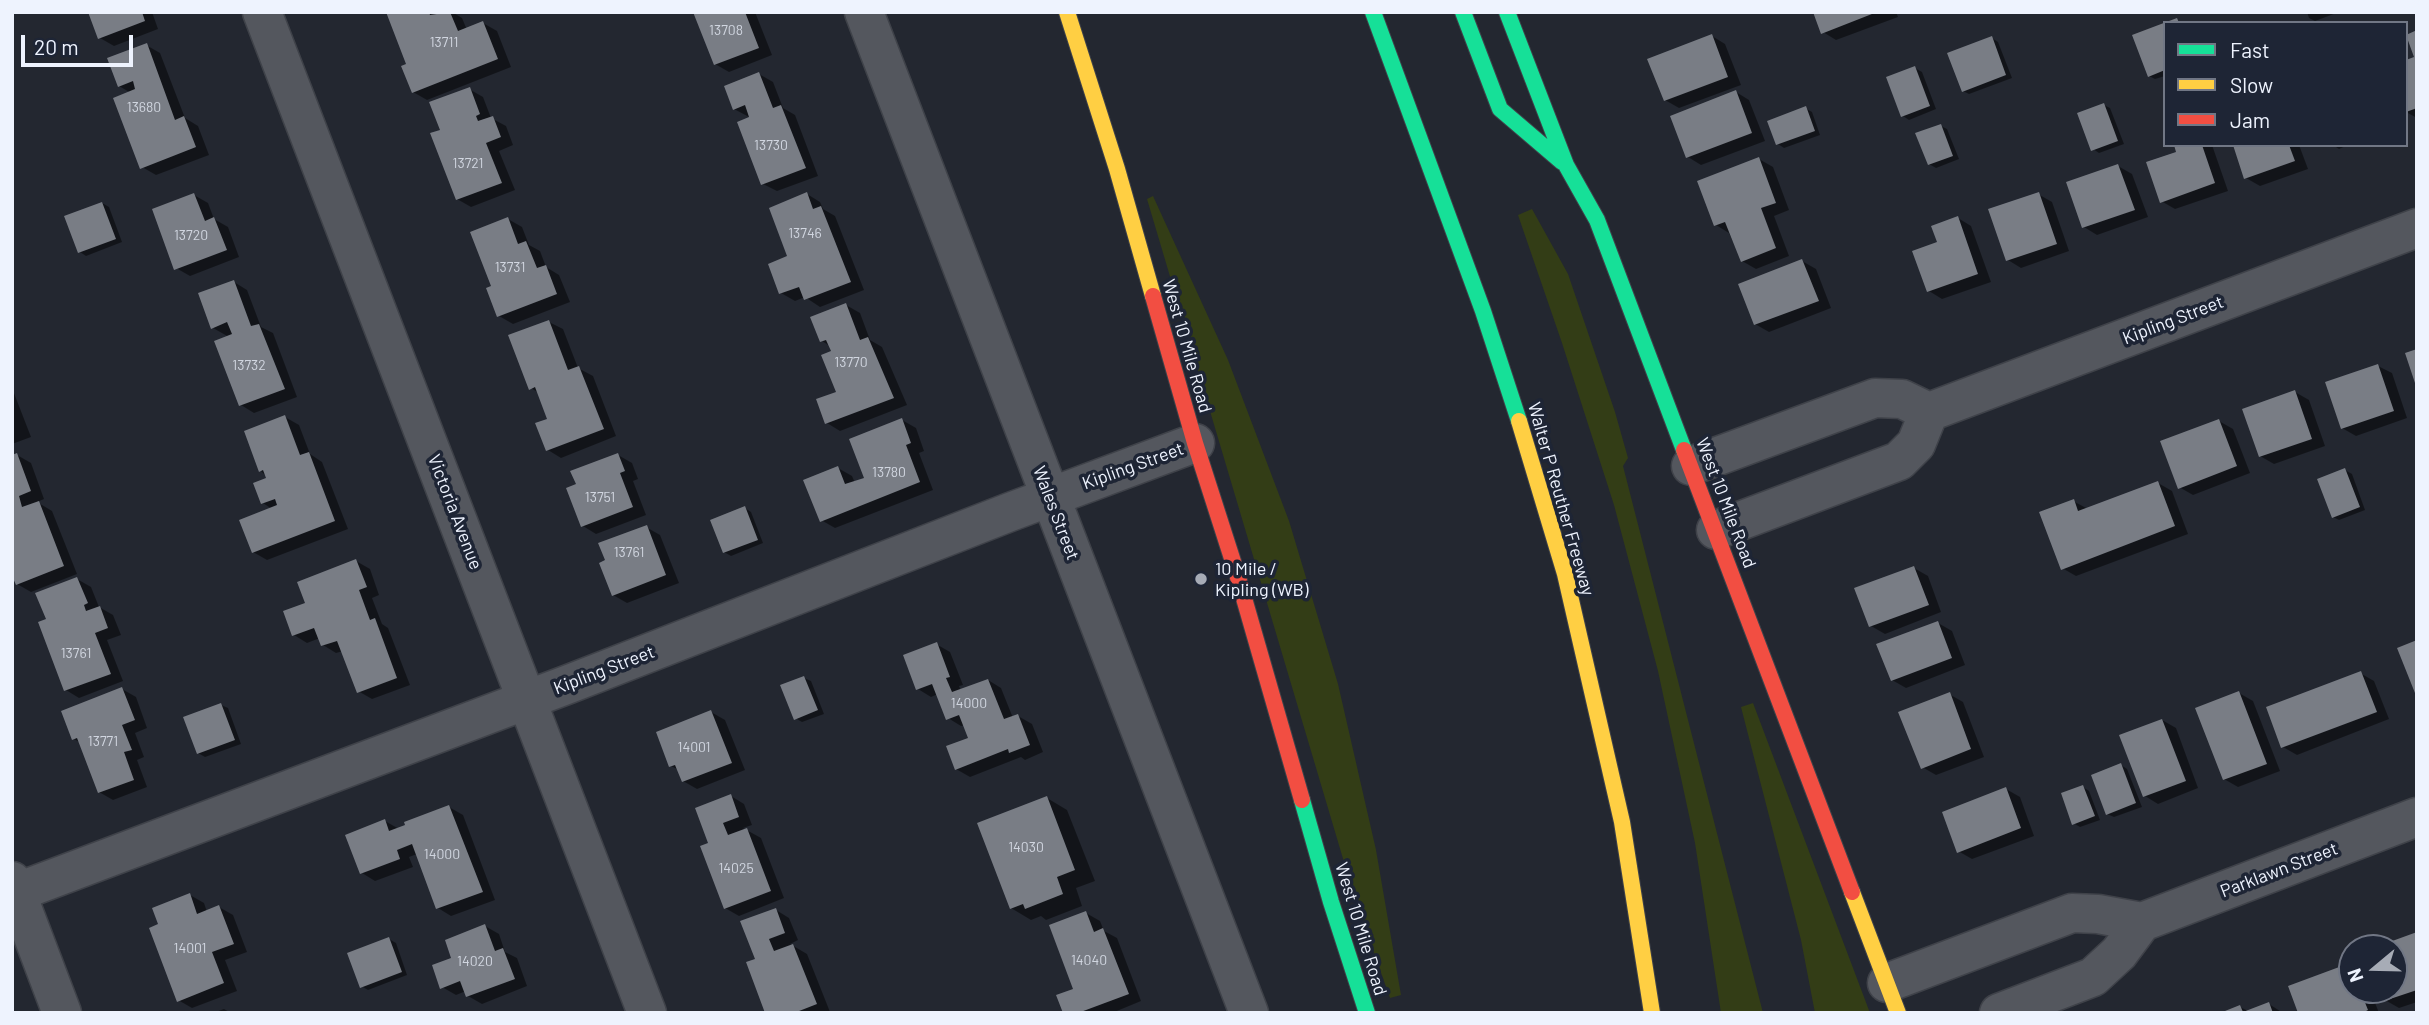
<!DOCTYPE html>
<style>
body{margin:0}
#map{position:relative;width:2429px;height:1025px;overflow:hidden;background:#232730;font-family:Barlow,sans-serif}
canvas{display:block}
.frame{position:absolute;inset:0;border:14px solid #eef3fe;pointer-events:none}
.legend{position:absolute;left:2163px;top:21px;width:245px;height:126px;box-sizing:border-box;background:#1e2535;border:2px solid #717785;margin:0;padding:9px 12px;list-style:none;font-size:21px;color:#eef3fe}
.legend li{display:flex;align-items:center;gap:14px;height:35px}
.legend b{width:35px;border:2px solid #717785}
.north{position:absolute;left:2338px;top:934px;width:70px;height:70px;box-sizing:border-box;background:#1e2535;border:2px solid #717785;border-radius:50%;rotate:251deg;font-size:19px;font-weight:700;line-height:28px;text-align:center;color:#eef3fe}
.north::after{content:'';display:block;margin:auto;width:24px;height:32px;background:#a7acb6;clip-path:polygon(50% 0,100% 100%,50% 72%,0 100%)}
.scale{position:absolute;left:21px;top:35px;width:112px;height:32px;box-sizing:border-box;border:4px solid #eef3fe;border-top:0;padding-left:9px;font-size:21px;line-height:24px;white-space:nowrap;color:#eef3fe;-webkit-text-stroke:5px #1e2535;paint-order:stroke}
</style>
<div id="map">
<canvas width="2429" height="1025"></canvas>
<div class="frame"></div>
<ul class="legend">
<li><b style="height:9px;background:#16e098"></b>Fast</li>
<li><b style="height:9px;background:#ffcf43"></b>Slow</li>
<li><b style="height:9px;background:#f24e42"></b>Jam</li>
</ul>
<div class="north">N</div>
<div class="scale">20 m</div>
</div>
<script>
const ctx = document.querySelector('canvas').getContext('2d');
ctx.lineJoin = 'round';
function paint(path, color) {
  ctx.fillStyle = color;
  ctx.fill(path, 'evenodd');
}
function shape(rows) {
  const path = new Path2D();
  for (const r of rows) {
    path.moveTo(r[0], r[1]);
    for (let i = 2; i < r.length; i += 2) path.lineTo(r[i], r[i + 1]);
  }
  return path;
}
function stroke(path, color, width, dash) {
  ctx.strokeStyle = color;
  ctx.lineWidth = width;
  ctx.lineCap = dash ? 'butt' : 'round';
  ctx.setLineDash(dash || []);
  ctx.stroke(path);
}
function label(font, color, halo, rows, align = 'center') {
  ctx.font = font + ' Barlow,sans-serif';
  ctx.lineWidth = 7;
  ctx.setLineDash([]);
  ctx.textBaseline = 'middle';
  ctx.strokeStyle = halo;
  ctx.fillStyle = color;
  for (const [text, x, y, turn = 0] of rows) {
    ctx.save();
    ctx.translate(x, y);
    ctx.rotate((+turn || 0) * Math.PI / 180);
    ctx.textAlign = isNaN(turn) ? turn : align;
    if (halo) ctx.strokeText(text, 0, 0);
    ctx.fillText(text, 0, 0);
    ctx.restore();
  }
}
paint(shape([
 [1153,196,1228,360,1289,521,1338,684,1376,850,1401,995,1390,998,1355,899,1147,199],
 [1532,209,1568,274,1615,412,1628,458,1623,466,1763,1013,1721,1013,1695,843,1658,671,1614,505,1562,343,1518,215],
 [1753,703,1870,1013,1815,1013,1801,940,1741,707]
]), '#333d16');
paint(shape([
 [90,12,152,12,158,29,114,46,100,38],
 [388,12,452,12,462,18,467,30,483,23,497,31,511,67,427,100,413,92,408,65],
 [695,12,755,12,772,55,729,72,715,64],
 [1815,12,1896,12,1898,17,1836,40,1823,32],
 [2307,12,2339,12,2315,21,2309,18],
 [2165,24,2165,76,2155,79,2149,76],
 [2417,32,2417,118,2406,112,2416,58],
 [1712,36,1725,44,1741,85,1679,108,1665,100],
 [1992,38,1998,42,2012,78,1969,94,1963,91],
 [146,45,160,53,185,118,198,126,209,155,156,175,142,167,131,93,119,86],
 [1915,68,1922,72,1936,109,1909,120,1903,116],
 [759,74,773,82,783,108,795,115,818,176,777,191,763,184,751,118,734,109],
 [469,89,483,97,491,118,506,126,513,145,499,151,515,190,471,207,457,199,442,131],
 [1736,92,1749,100,1765,141,1701,165,1688,157],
 [2104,105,2110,108,2124,144,2099,153,2093,149],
 [1805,108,1812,112,1820,135,1784,148,1778,144],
 [1941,126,1947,129,1959,159,1936,168,1929,164],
 [2176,145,2212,145,2228,191,2175,209,2161,201,2178,153],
 [2235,145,2299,145,2308,169,2260,186,2246,178],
 [2333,145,2348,145,2339,149],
 [1759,159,1773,167,1789,210,1774,216,1789,256,1756,269,1742,261,1729,233,1716,225],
 [2118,166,2132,174,2148,217,2097,235,2084,227],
 [807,194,820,202,823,209,835,216,864,290,820,307,805,297,795,301,781,293],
 [2038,194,2052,202,2069,251,2021,268,2008,260],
 [194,195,208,203,214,219,228,227,239,257,190,276,176,268],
 [102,203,109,207,122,242,86,256,80,252],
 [1958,218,1971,226,1991,282,1942,299,1929,291,1939,244],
 [508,219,522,227,529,245,540,251,546,267,559,275,570,302,513,324,499,316],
 [1802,261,1816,269,1831,308,1769,332,1755,324],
 [234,282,247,290,261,327,273,333,297,397,254,413,241,405,229,337,213,328],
 [846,305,860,313,870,340,882,347,907,405,840,431,827,423,838,393,830,346,822,341],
 [549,322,563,329,578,368,593,376,616,436,561,458,548,450,549,420,539,393,531,388],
 [2378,366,2392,373,2407,418,2356,436,2342,428],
 [12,388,31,437,12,444],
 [2295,392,2309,400,2325,446,2274,464,2260,456],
 [285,417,299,425,310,454,322,462,348,529,267,560,253,552,272,509,263,503,269,479,261,471],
 [902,420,916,428,924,451,919,453,933,490,835,528,821,520,838,468,852,476,855,483,866,479],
 [2219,421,2233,429,2250,473,2193,495,2179,487],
 [17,455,31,463,44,499,37,502,52,511,77,574,31,592,17,584],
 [618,455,632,463,638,479,633,481,646,515,596,534,583,526,578,486],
 [2345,470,2352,474,2365,510,2339,520,2333,517],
 [2158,483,2172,491,2188,534,2076,576,2062,568,2073,501,2088,509],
 [745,508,751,512,763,543,731,556,724,552],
 [646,527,660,535,679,583,627,603,613,595],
 [356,561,370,569,379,595,372,598,382,624,388,628,410,685,372,699,358,691,343,651,336,653,323,645,320,638,307,643,294,635,307,604],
 [1914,568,1928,576,1941,612,1885,634,1871,626],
 [77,579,91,587,99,607,113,615,121,635,107,640,123,681,79,698,66,690,48,620],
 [1938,623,1952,631,1965,665,1906,688,1892,680],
 [936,644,950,652,963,685,959,686,961,691,988,680,1001,688,1013,718,1018,716,1032,724,1043,752,1025,760,1021,757,970,777,956,769,970,739,965,725,961,726,948,718,938,694,931,697,918,689],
 [2360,673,2374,681,2389,719,2297,755,2283,747],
 [804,678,811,681,824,714,802,722,795,718],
 [122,689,136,697,147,728,135,733,144,757,137,760,147,787,113,800,99,792,81,743,74,739],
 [2239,693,2253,701,2280,771,2238,787,2224,779],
 [1949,694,1963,702,1984,757,1936,775,1922,767],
 [221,705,228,708,241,744,205,757,198,753],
 [711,712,725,720,745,770,697,789,683,781,679,770,671,766],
 [2162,720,2176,728,2198,788,2158,804,2145,796],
 [2121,765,2127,769,2142,807,2114,817,2107,814],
 [2083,787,2089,791,2100,820,2080,827,2073,823],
 [2006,789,2020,797,2034,836,1972,859,1958,851],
 [731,796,744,804,752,825,743,828,761,838,784,898,739,916,725,908,710,844],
 [1047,798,1067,810,1095,881,1076,888,1082,906,1046,920,1041,916,1031,920,1011,908],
 [449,807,463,815,495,900,451,916,438,908,417,854,409,857,413,867,375,881,362,873,385,821,399,829],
 [190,895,204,903,207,912,219,907,233,915,247,952,225,960,237,991,192,1008,178,1000,160,925],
 [776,910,789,918,798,940,790,944,807,954,830,1012,767,1013,757,960],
 [1086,913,1100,921,1104,931,1117,938,1141,1001,1112,1013,1065,1013,1075,990],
 [485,926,499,934,505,952,517,958,527,986,482,1004,468,996,466,991,456,995,442,987,454,959],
 [2417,934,2417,1002,2399,1008,2385,1000,2382,990,2394,990,2394,948,2377,948],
 [389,939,396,943,407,975,368,990,361,986],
 [2349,965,2352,967,2352,990,2370,990,2379,1013,2300,1013],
 [2269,1004,2283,1013,2224,1013,2240,1007,2248,1011],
 [224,1009,231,1013,213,1013]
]), '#0007');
paint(shape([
 [88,12,142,12,145,21,98,39],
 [386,12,429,12,430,15,450,12,458,31,483,21,498,59,412,93,401,66,406,64],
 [693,12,745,12,759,48,714,65],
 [1813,12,1877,12,1821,34],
 [2177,18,2179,23,2165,23,2165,70,2148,77,2132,35],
 [2417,30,2417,108,2406,112,2406,60,2414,57,2406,35],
 [1712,34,1728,77,1664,101,1647,59],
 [1992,36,2006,75,1962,92,1947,53],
 [147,43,175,120,184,116,196,147,140,169,113,98,135,89,133,81,118,87,107,58],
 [1915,66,1930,106,1901,117,1886,77],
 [759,72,773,108,781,105,806,168,761,185,737,122,749,117,745,105,733,110,724,86],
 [470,87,480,114,476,116,478,121,493,116,501,137,486,143,502,183,456,200,430,133,440,130,429,102],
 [1736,90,1752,133,1686,158,1670,116],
 [2104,103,2118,141,2091,151,2077,113],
 [1806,106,1815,131,1776,145,1767,121],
 [1941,124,1953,156,1928,165,1915,133],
 [2174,145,2202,145,2215,183,2160,203,2146,162,2176,152],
 [2233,145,2289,145,2295,161,2244,179],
 [1759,157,1776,203,1761,208,1776,248,1741,262,1725,222,1714,226,1697,181],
 [2118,164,2135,210,2082,228,2066,182],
 [807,192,813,209,821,206,851,282,804,300,799,287,779,294,768,264,787,256,769,208],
 [2039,192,2057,244,2006,261,1988,209],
 [194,193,205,221,214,217,227,250,174,270,152,209],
 [102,202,116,239,78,253,64,216],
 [1958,216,1978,274,1927,292,1912,251,1937,242,1931,226],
 [508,217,518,244,526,241,537,268,546,265,557,294,497,317,486,288,491,286,470,232],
 [1802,259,1819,301,1754,325,1738,284],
 [234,280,251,326,259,324,285,389,239,406,214,341,232,334,227,322,211,329,198,293],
 [846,303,860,340,868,337,894,398,825,424,816,399,836,392,821,355,831,351,826,340,820,342,810,317],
 [549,320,568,370,579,366,604,429,546,451,535,423,547,419,535,387,529,390,508,335],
 [2417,349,2417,386,2416,386,2405,353],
 [2378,364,2394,411,2341,429,2325,382],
 [2295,390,2312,439,2259,457,2242,409],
 [285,415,300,455,309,452,335,521,252,553,239,520,277,505,275,499,261,504,253,483,266,478,263,470,259,472,244,431],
 [902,418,911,443,906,445,920,482,820,522,803,480,838,466,845,484,864,478,849,439],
 [2219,419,2237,466,2178,489,2160,441],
 [17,453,31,491,19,496,22,507,39,501,64,566,16,585,12,576,12,455],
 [618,453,625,471,620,473,633,507,581,527,566,488,576,484,570,471],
 [2345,468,2360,507,2332,518,2317,479],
 [2158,481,2175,526,2061,570,2039,512,2074,499,2078,511],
 [745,506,758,540,723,553,710,520],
 [647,525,666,575,612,596,599,563,605,560,598,543],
 [356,559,367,587,359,590,370,620,375,618,397,678,357,693,337,641,321,646,314,628,292,636,283,611,305,603,297,582],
 [1914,566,1929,605,1869,627,1854,588],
 [77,577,88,603,84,605,86,611,100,606,108,628,95,633,111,674,64,691,38,622,46,619,35,593],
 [1938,621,1952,658,1891,681,1876,644],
 [2417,640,2417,698,2397,648],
 [937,642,950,677,946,678,952,692,988,679,1004,719,1018,714,1030,745,1009,753,1008,749,955,770,946,746,968,738,959,715,946,720,932,684,916,690,903,655],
 [2361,671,2377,712,2281,748,2266,707],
 [804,676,818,710,794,720,780,685],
 [122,687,135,720,122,725,132,750,124,752,134,780,98,793,77,738,72,740,61,711],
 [2239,691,2267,764,2223,780,2195,708],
 [1950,692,1971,749,1921,769,1898,712],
 [221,703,235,740,197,754,183,717],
 [711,710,732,763,682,782,675,765,669,767,656,732],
 [2162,719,2186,781,2143,797,2119,735],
 [2121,763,2136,803,2106,815,2091,775],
 [2083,785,2095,816,2072,825,2061,793],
 [2006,787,2021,828,1957,853,1942,812],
 [731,794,739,817,723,823,728,835,747,828,771,891,724,909,700,846,708,843,695,808],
 [1047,796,1075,870,1057,877,1063,894,1025,909,1023,904,1010,909,977,823],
 [449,805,483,892,436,909,412,844,397,850,400,859,360,874,345,835,385,819,389,831,405,825,404,822],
 [190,893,197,914,219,905,234,944,212,952,224,983,177,1002,149,928,158,924,152,908],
 [776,908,785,933,769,939,774,951,793,944,817,1004,794,1013,765,1013,746,962,755,959,740,921],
 [1086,911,1094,932,1103,928,1129,994,1078,1013,1063,1013,1056,995,1073,989,1049,925],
 [485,924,495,951,503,948,515,979,466,997,460,981,440,989,432,965,451,958,445,940],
 [2417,932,2417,990,2384,1001,2380,990,2394,990,2394,948,2373,948],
 [389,937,402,972,360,988,347,953],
 [2350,963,2352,969,2352,990,2360,990,2368,1010,2362,1013,2298,1013,2288,986],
 [2269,1002,2273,1013,2220,1013,2240,1005,2243,1012]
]), '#797d85');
const street = shape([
 [262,12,647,1013],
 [864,12,1249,1013],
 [1691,466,1875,398,1902,399,1929,412],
 [1716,530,1899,461,1916,444,1929,412,2417,228],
 [12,881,62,1013],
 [12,894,569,684,1010,512,1195,443],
 [1887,983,2072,913,2098,914,2142,922,2417,817],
 [1999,1013,2093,977,2119,953,2142,922]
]);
const fast = shape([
 [1373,12,1483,311,1519,421],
 [1463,12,1500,109,1562,162],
 [1507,12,1566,165,1597,220,1684,450],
 [1302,800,1331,902,1367,1013]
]);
const slow = shape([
 [1067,12,1117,169,1153,296],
 [1519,421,1565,574,1622,822,1652,1013],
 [1852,892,1898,1013]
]);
const jam = shape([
 [1153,296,1195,443,1237,574,1302,800],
 [1684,450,1852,892]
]);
stroke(street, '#3f4249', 41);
stroke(fast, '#3f4249', 18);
stroke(slow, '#3f4249', 18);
stroke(jam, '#3f4249', 18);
stroke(street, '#54575e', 38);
stroke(fast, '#16e098', 16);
stroke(slow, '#ffcf43', 16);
stroke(jam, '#f24e42', 16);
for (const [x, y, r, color] of [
 [1201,579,7,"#a7acb6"]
]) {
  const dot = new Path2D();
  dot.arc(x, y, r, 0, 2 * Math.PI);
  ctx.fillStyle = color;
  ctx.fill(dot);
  stroke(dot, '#1e2535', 2.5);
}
label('14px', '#d1d6e0', null, [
 ["13708",726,30],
 ["13711",444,42],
 ["13680",144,107],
 ["13730",771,145],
 ["13721",468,163],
 ["13746",805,233],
 ["13720",191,235],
 ["13731",510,267],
 ["13770",851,362],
 ["13732",249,365],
 ["13780",889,472],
 ["13751",600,497],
 ["13761",629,552],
 ["13761",76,653],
 ["14000",969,703],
 ["13771",103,741],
 ["14001",694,747],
 ["14030",1026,847],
 ["14000",442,854],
 ["14025",736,868],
 ["14001",190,948],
 ["14040",1089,960],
 ["14020",475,961]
]);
label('18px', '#eef3fe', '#1e2535', [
 ["Kipling Street",2173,320,-21],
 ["West 10 Mile Road",1187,346,74],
 ["Kipling Street",1133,466,-20],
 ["Walter P Reuther Freeway",1561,499,74],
 ["West 10 Mile Road",1726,503,69],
 ["Victoria Avenue",455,512,69],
 ["Wales Street",1056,513,69],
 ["Kipling Street",604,670,-21],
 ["Parklawn Street",2279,870,-21],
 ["West 10 Mile Road",1361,929,73]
]);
label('18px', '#eef3fe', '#1e2535', [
 ["10 Mile /",1215,569],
 ["Kipling (WB)",1215,590]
], 'left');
</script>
